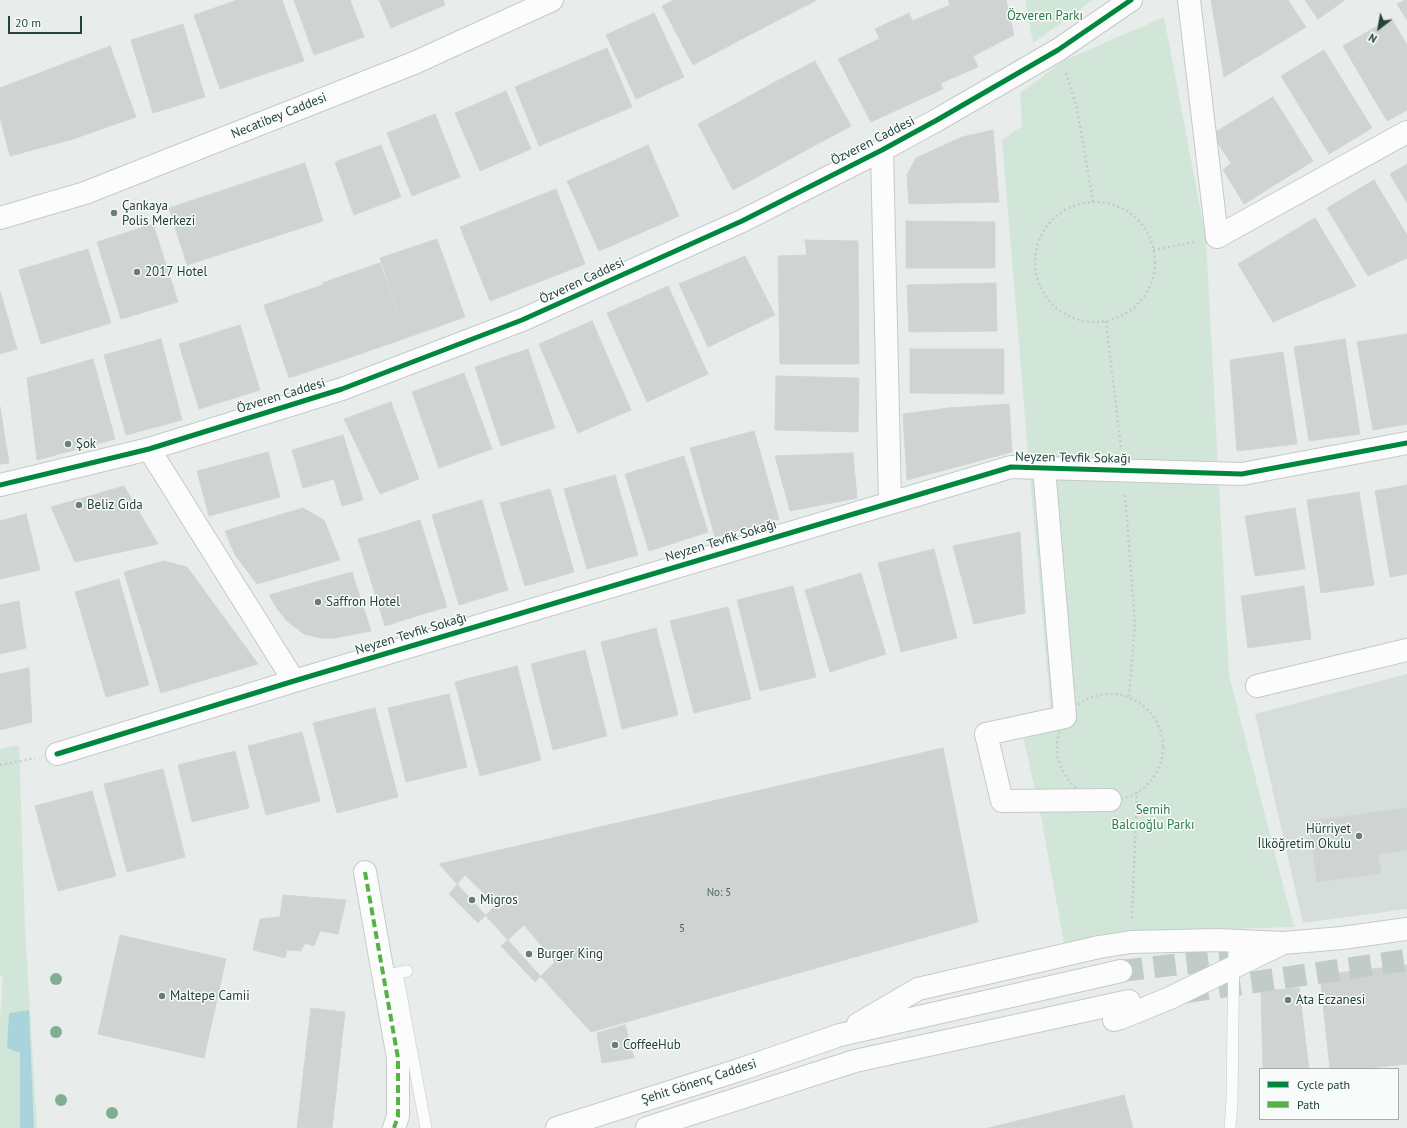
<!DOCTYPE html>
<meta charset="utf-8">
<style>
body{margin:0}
#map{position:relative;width:1407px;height:1128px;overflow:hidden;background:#e8edeb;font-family:"PT Sans",sans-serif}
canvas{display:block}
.legend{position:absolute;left:1259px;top:1068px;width:140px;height:52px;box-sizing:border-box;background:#f7fbf9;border:1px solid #a3b1ad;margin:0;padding:5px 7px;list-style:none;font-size:12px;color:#24423a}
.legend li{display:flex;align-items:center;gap:8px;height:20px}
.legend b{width:20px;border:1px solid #a3b1ad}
.north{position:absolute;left:1359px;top:8px;width:40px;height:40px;-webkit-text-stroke:3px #f7fbf9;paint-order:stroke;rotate:211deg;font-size:11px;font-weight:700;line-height:16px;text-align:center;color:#24423a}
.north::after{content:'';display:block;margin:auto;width:14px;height:18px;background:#24423a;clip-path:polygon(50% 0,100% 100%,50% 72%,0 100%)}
.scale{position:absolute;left:8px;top:16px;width:74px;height:18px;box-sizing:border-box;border:2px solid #24423a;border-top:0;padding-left:5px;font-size:12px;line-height:14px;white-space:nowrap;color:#24423a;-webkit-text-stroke:3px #f7fbf9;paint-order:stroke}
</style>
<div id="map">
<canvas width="1407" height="1128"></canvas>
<ul class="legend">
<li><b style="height:5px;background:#00873e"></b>Cycle path</li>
<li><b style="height:5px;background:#55b346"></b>Path</li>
</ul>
<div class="north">N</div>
<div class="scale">20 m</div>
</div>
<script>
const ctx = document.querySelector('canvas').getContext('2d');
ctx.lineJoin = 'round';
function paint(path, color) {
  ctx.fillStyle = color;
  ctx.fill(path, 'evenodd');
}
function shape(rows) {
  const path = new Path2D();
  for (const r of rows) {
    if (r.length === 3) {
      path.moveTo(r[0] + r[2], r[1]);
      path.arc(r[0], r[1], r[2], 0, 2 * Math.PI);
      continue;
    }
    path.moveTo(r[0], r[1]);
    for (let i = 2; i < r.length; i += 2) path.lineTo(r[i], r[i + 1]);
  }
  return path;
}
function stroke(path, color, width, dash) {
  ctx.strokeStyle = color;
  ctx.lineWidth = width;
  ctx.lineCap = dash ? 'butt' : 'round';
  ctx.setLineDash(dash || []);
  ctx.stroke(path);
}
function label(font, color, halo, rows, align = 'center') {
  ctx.font = font + ' "PT Sans",sans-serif';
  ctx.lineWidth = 3;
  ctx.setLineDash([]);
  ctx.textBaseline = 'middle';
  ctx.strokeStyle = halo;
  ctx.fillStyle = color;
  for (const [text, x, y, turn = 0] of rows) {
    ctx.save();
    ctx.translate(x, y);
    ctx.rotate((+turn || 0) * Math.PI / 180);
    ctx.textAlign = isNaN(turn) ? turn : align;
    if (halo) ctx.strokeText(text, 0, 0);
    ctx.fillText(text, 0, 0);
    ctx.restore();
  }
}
paint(shape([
 [1407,674,1407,909,1303,923,1255,714]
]), '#d6dedb');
paint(shape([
 [1025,0,1093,0,1033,43],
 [1164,17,1206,239,1229,675,1294,927,1132,932,1064,943,1040,811,1018,715,1051,712,1029,467,1002,140,1022,126,1020,93,1063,61],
 [19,745,25,928,37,1128,0,1128,0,1018,3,977,0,976,0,749]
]), '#d1e6d8');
paint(shape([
 [29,1010,34,1128,20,1128,20,1053,7,1048,9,1013]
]), '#a9d4db');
const building = shape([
 [237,0,282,0,304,61,258,76,232,2,237,0],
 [294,0,350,0,364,37,314,55,294,0],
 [379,0,443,0,445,5,391,28,379,0],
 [674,0,719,0,740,40,693,65,662,6,674,0],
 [719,0,775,0,784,17,740,40,719,0],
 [775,0,817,0,784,17,775,0],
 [948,0,1006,0,1014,35,973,56,948,0],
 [1211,0,1288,0,1306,27,1224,77,1211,0],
 [1305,0,1345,0,1318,19,1305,0],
 [1405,0,1407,0,1407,20,1397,4,1405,0],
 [232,2,258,76,220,89,194,15,232,2],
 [950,5,978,67,941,83,912,21,950,5],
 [654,13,684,77,636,99,606,35,654,13],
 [909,13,943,89,910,104,875,29,909,13],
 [1391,18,1407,45,1407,110,1387,121,1343,46,1391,18],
 [183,24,205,97,153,113,131,40,183,24],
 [879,39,910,104,871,122,838,59,879,39],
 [110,46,136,117,70,140,47,70,110,46],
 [607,48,632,107,539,146,515,87,607,48],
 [1324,50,1372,128,1329,154,1281,76,1324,50],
 [815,61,851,126,810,148,775,82,815,61],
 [47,70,70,140,10,156,0,117,0,88,47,70],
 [775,82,810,148,772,169,737,103,775,82],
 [506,91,531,149,480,171,455,113,506,91],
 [1273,97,1313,161,1244,204,1223,170,1231,163,1212,134,1273,97],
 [737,103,772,169,733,190,698,124,737,103],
 [435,114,460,177,412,196,387,133,435,114],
 [993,130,999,202,909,204,907,175,916,158,962,137,993,130],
 [381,145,401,197,354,215,335,162,381,145],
 [648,145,679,216,636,235,604,165,648,145],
 [305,163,323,221,187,265,169,208,305,163],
 [1407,164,1407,203,1390,174,1407,164],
 [604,165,636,235,599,251,567,181,604,165],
 [1374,180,1407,235,1407,258,1368,276,1327,208,1374,180],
 [556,189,585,264,490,301,460,227,556,189],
 [1315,218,1356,286,1273,322,1238,264,1315,218],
 [906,221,995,222,995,268,906,268,906,221],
 [153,224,178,302,121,319,97,242,153,224],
 [437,239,465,317,406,338,380,258,437,239],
 [805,240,858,241,859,364,780,364,778,256,807,255,805,240],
 [88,249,111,323,41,344,19,270,88,249],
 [745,256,775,315,708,347,679,284,745,256],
 [380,263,406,338,348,358,322,283,380,263],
 [996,283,997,331,909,332,907,285,996,283],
 [323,285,348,358,289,378,264,305,323,285],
 [668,286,708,374,647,402,607,313,668,286],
 [0,291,17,349,0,354,0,291],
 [592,321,631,410,578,433,539,344,592,321],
 [240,325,260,390,199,409,179,344,240,325],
 [1407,334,1407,424,1373,430,1357,342,1407,334],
 [161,339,182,420,126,435,104,355,161,339],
 [1345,339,1360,434,1309,441,1294,347,1345,339],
 [528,349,555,428,501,446,475,367,528,349],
 [910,349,1004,349,1004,394,910,393,910,349],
 [1283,352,1297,444,1237,451,1230,360,1283,352],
 [93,359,115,439,37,460,27,378,93,359],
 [464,373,492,449,439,468,412,392,464,373],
 [776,376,859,378,858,432,775,430,776,376],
 [391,402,419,479,380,494,344,419,391,402],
 [1009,404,1012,452,960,466,948,408,1009,404],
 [0,407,9,463,0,464,0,407],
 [948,408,960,466,907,480,903,414,948,408],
 [754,431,779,519,715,537,690,448,754,431],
 [343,435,363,500,342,506,334,479,303,488,292,450,343,435],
 [268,452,280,497,209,516,197,471,268,452],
 [853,453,857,498,790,511,775,456,853,453],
 [684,456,708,532,649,551,625,474,684,456],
 [615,475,638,555,587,569,564,489,615,475],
 [1407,485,1407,574,1390,577,1375,491,1407,485],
 [124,486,158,544,75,562,51,507,124,486],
 [550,489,574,572,525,586,500,503,550,489],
 [1359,492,1374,585,1321,593,1307,500,1359,492],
 [482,500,508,590,459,605,432,515,482,500],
 [303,508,324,520,340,560,257,584,235,555,225,531,303,508],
 [1295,508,1305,569,1255,576,1245,516,1295,508],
 [26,514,40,570,0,579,0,521,26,514],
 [420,520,447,607,413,617,386,531,420,520],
 [386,531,413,617,385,626,358,539,386,531],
 [1020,532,1025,613,974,624,953,546,1020,532],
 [934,549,957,638,901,652,878,563,934,549],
 [164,561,187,567,258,664,161,693,124,572,164,561],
 [352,572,371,631,335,638,321,638,304,634,288,622,278,610,269,595,352,572],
 [861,573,886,654,830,672,805,590,861,573],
 [119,579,149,685,106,697,75,592,119,579],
 [793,586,816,677,760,691,737,600,793,586],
 [1304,586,1311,639,1248,648,1241,596,1304,586],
 [19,601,26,648,0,654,0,605,19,601],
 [728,607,751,699,694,713,670,621,728,607],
 [656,628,678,715,622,729,601,642,656,628],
 [585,650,607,736,553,750,531,664,585,650],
 [517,666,541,760,480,776,455,682,517,666],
 [29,668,32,722,0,730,0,674,29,668],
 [449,694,467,767,406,782,388,708,449,694],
 [375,708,398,797,337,813,313,723,375,708],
 [302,732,320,801,266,815,248,746,302,732],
 [943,748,978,922,591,1032,439,864,943,748],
 [235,751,249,808,192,822,178,765,235,751],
 [163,769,185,857,127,872,104,784,163,769],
 [92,791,116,876,58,891,35,806,92,791],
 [1407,808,1407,850,1378,854,1381,873,1317,882,1309,821,1407,808],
 [465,875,496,905,478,923,449,894,465,875],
 [283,895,346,900,338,934,320,931,314,946,305,943,301,951,287,950,285,958,253,950,260,919,280,917,283,895],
 [524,925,555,962,535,982,501,946,524,925],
 [120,935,226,959,204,1058,98,1034,120,935],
 [1407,965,1407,1064,1359,1069,1330,1069,1320,975,1407,965],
 [1299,988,1309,1069,1263,1069,1261,991,1299,988],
 [311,1008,345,1012,332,1128,297,1128,311,1008],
 [625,1025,634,1058,602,1063,597,1033,625,1025],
 [1124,1095,1133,1128,988,1128,1124,1095]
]);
paint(building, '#cfd4d2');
stroke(building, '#d1d6d4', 1);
stroke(shape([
 [1121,971,1257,955],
 [1186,992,1407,960]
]), '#c1cbc8', 22, [22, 11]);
const lane = shape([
 [407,971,397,973,426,1128],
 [1230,1128,1232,1101,1234,941]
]);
const street = shape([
 [1189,0,1217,237,1407,132],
 [882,150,890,502],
 [149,449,294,681],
 [1044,468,1065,717,986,734,1002,801,1110,800],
 [0,485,149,449,342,389,522,320,742,221,882,150,937,120,1058,50,1131,0],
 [1257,686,1407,650],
 [57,754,294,681,1011,467,1242,474,1407,443],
 [365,872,398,1058,398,1116,394,1128]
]);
const secondary = shape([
 [0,218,85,193,414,63,552,0],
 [1114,1020,1121,1018,1170,998,1281,944],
 [858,1024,918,989,1099,947,1131,942,1218,940,1283,943,1342,938,1407,929],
 [557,1128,739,1070,840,1035,1121,971],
 [647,1128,855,1061,1129,1001]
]);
stroke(lane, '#c5cac8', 12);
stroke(street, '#c5cac8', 24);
stroke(secondary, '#c3cbc8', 24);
stroke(shape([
 [1066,73,1077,108,1093,202],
 [1095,262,60],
 [1153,250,1194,242],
 [1106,321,1121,448],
 [1125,495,1135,623,1129,697],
 [1110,747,53],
 [0,765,35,758],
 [1132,918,1137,792]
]), '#c3ccca', 2.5, [2, 3]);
stroke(lane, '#fcfcfc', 11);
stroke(street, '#fcfcfc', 22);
stroke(secondary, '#fcfcfc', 22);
stroke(shape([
 [365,872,398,1058,398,1116,394,1128]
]), '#55b346', 4, [8, 4]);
stroke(shape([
 [0,485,149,449,342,389,522,320,742,221,882,150,937,120,1058,50,1131,0],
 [57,754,294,681,1011,467,1242,474,1407,443]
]), '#00873e', 5);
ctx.fillStyle = '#81ae93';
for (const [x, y] of [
 [56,979],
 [56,1032],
 [61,1100],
 [112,1113]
]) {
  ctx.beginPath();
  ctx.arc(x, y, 6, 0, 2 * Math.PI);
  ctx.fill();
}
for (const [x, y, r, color] of [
 [114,213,4,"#697e78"],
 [137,272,4,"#697e78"],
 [68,444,4,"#697e78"],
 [79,505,4,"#697e78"],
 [318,602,4,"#697e78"],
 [1359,836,4,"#697e78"],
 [472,900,4,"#697e78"],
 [529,954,4,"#697e78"],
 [162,996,4,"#697e78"],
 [1288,1000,4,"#697e78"],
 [615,1045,4,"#697e78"]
]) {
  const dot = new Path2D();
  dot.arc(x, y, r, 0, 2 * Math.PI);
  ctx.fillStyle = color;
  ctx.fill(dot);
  stroke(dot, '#f7fbf9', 1.5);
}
label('11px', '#506761', null, [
 ["No: 5",719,893],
 ["5",682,929]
]);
label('13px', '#2d7a4b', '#f7fbf9', [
 ["Özveren Parkı",1045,16],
 ["Semih",1153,810],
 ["Balcıoğlu Parkı",1153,825]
]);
label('13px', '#24423a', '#f7fbf9', [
 ["Necatibey Caddesi",279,116,-22],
 ["Özveren Caddesi",873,141,-27],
 ["Özveren Caddesi",582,281,-25],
 ["Özveren Caddesi",281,396,-17],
 ["Neyzen Tevfik Sokağı",1073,458,1],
 ["Neyzen Tevfik Sokağı",721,541,-17],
 ["Neyzen Tevfik Sokağı",411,634,-17],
 ["Şehit Gönenç Caddesi",699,1082,-18]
]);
label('13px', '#24423a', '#f7fbf9', [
 ["Çankaya",122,206],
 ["Polis Merkezi",122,221],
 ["2017 Hotel",145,272],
 ["Şok",76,444],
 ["Beliz Gıda",87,505],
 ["Saffron Hotel",326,602],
 ["Hürriyet",1351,829,"right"],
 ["İlköğretim Okulu",1351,844,"right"],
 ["Migros",480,900],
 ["Burger King",537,954],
 ["Maltepe Camii",170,996],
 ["Ata Eczanesi",1296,1000],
 ["CoffeeHub",623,1045]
], 'left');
</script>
